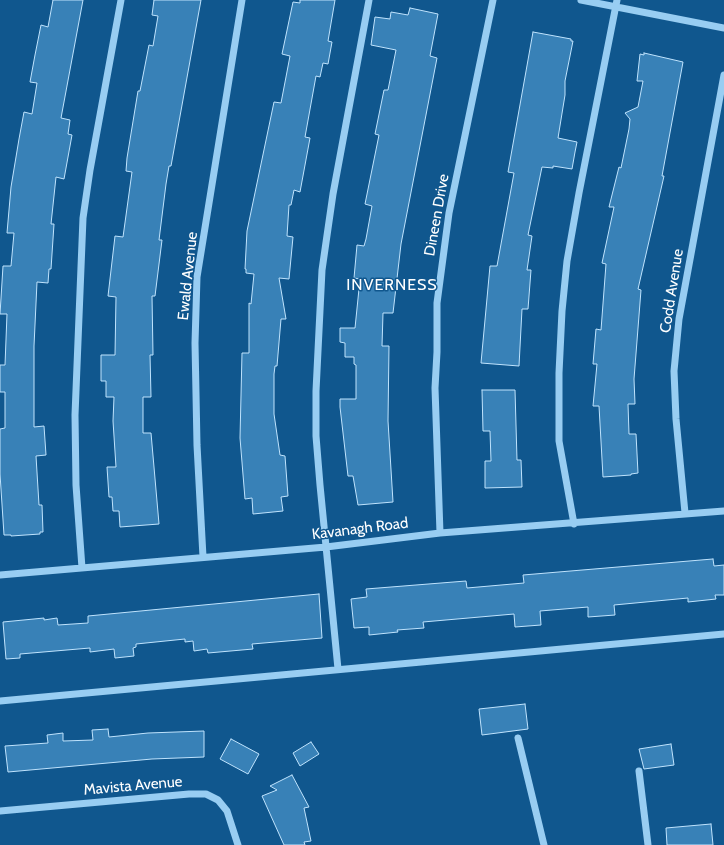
<!DOCTYPE html>
<style>
body{margin:0}
canvas{display:block;background:#10578e}
</style>
<canvas width="724" height="845"></canvas>
<script>
const ctx = document.querySelector('canvas').getContext('2d');
ctx.lineJoin = 'round';
function paint(path, color) {
  ctx.fillStyle = color;
  ctx.fill(path, 'evenodd');
}
function shape(rows) {
  const path = new Path2D();
  for (const r of rows) {
    path.moveTo(r[0], r[1]);
    for (let i = 2; i < r.length; i += 2) path.lineTo(r[i], r[i + 1]);
  }
  return path;
}
function stroke(path, color, width, dash) {
  ctx.strokeStyle = color;
  ctx.lineWidth = width;
  ctx.lineCap = dash ? 'butt' : 'round';
  ctx.setLineDash(dash || []);
  ctx.stroke(path);
}
function label(font, color, halo, rows, align = 'center') {
  ctx.font = font + ' Cabin,sans-serif';
  ctx.lineWidth = 3;
  ctx.setLineDash([]);
  ctx.textBaseline = 'middle';
  ctx.strokeStyle = halo;
  ctx.fillStyle = color;
  for (const [text, x, y, turn = 0] of rows) {
    ctx.save();
    ctx.translate(x, y);
    ctx.rotate((+turn || 0) * Math.PI / 180);
    ctx.textAlign = isNaN(turn) ? turn : align;
    if (halo) ctx.strokeText(text, 0, 0);
    ctx.fillText(text, 0, 0);
    ctx.restore();
  }
}
const building = shape([
 [53,0,83,0,61,118,70,120,68,134,72,135,64,179,56,177,51,224,54,224,51,269,49,269,48,283,37,282,34,346,34,427,44,426,46,455,36,456,39,505,42,505,43,532,40,532,40,534,11,536,11,535,4,535,0,474,0,429,5,428,5,392,0,392,0,365,5,365,7,314,0,314,3,266,11,266,14,233,7,233,11,187,19,139,24,112,32,114,37,83,30,82,35,55,41,25,48,27,53,0],
 [154,0,201,0,171,166,169,166,166,184,159,240,162,240,155,296,152,296,153,355,150,355,151,397,143,397,143,433,151,433,159,524,120,527,119,511,113,511,112,497,109,497,107,467,116,467,113,421,114,397,106,397,106,381,101,381,101,355,115,355,116,297,108,296,115,236,123,237,132,172,126,171,127,158,138,91,140,91,149,45,153,46,158,16,152,15,154,0],
 [300,0,335,0,328,41,332,42,328,64,323,63,320,77,316,76,305,137,310,138,300,192,294,190,291,205,289,205,287,236,293,237,289,279,279,278,286,319,281,319,277,366,275,366,274,374,274,414,280,455,285,456,288,496,281,497,283,511,253,514,252,498,245,499,240,438,242,353,249,353,249,303,251,304,254,274,246,273,246,269,245,269,247,231,274,102,281,103,290,56,282,54,293,2,300,3,300,0],
 [410,8,438,14,430,56,437,58,401,244,393,313,383,313,382,346,389,346,388,421,393,502,358,505,353,476,348,476,340,407,340,399,356,399,356,365,354,364,354,357,345,357,345,343,340,342,340,328,355,328,360,279,354,278,357,245,364,246,366,239,372,206,365,204,379,135,375,134,384,90,388,90,396,50,371,45,375,17,390,19,391,12,408,15,410,8],
 [533,32,571,39,571,41,573,41,565,81,565,95,558,138,577,142,575,152,572,169,553,166,553,168,542,167,528,235,532,236,527,270,531,270,528,309,522,309,519,366,481,363,490,266,497,266,514,173,508,172,533,32],
 [644,53,683,62,662,176,664,176,638,289,641,290,634,379,635,404,628,404,629,434,636,434,638,473,631,474,631,475,603,477,599,406,593,406,597,364,593,364,596,329,601,330,606,264,602,263,614,207,609,207,619,167,621,168,629,129,630,119,625,113,638,107,643,81,637,81,640,54,644,55,644,53],
 [482,390,515,390,517,460,521,460,522,487,485,488,485,461,491,461,490,431,483,431,482,390],
 [713,559,714,566,724,565,724,595,715,595,716,599,688,602,688,598,614,605,615,615,588,617,588,607,540,611,541,625,515,627,514,614,423,622,424,628,397,630,398,632,369,635,369,627,354,628,351,599,367,597,366,589,466,581,467,588,524,583,523,575,713,559],
 [319,594,322,638,252,644,253,649,208,653,207,649,194,651,193,641,185,642,185,639,136,644,136,647,133,648,134,656,115,658,114,649,90,652,90,648,20,654,20,658,6,659,3,622,44,618,44,620,57,618,58,625,88,623,88,616,319,594],
 [525,704,528,729,482,735,479,709,525,704],
 [108,729,109,737,148,733,204,731,204,757,152,759,8,772,5,746,48,743,47,735,63,733,63,741,93,740,92,730,108,729],
 [231,739,259,754,248,774,220,759,231,739],
 [311,742,319,754,300,766,293,753,311,742],
 [671,744,674,765,644,769,639,749,671,744],
 [292,775,309,807,304,808,311,841,304,842,305,845,284,845,262,796,277,790,270,786,292,775],
 [711,824,713,845,667,845,666,828,711,824]
]);
paint(building, '#3881b7');
stroke(building, '#bfe3fd', 1);
stroke(shape([
 [581,0,724,28],
 [685,513,676,419,674,371,679,319,724,75],
 [574,524,559,441,559,373,562,311,567,261,579,193,617,0],
 [440,533,435,388,437,352,437,303,449,213,493,0],
 [203,557,197,445,195,343,197,277,242,0],
 [82,568,76,485,75,415,83,218,90,170,121,0],
 [0,575,326,547,440,533,724,511],
 [338,669,320,485,316,436,316,391,322,270,333,194,369,0],
 [0,701,724,634],
 [518,738,544,845],
 [639,771,648,845],
 [0,811,189,794,206,794,218,800,227,811,238,845]
]), '#98cdf2', 7);
label('15px', '#fff', '#10578e', [
 ["Dineen Drive",437,215,-80],
 ["Ewald Avenue",188,276,-84],
 ["Codd Avenue",672,291,-81],
 ["Kavanagh Road",360,529,-7],
 ["Mavista Avenue",133,786,-5]
]);
ctx.letterSpacing = '1px';
label('16px', '#fff', '#10578e', [
 ["INVERNESS",392,285]
]);
ctx.letterSpacing = '0px';
</script>
